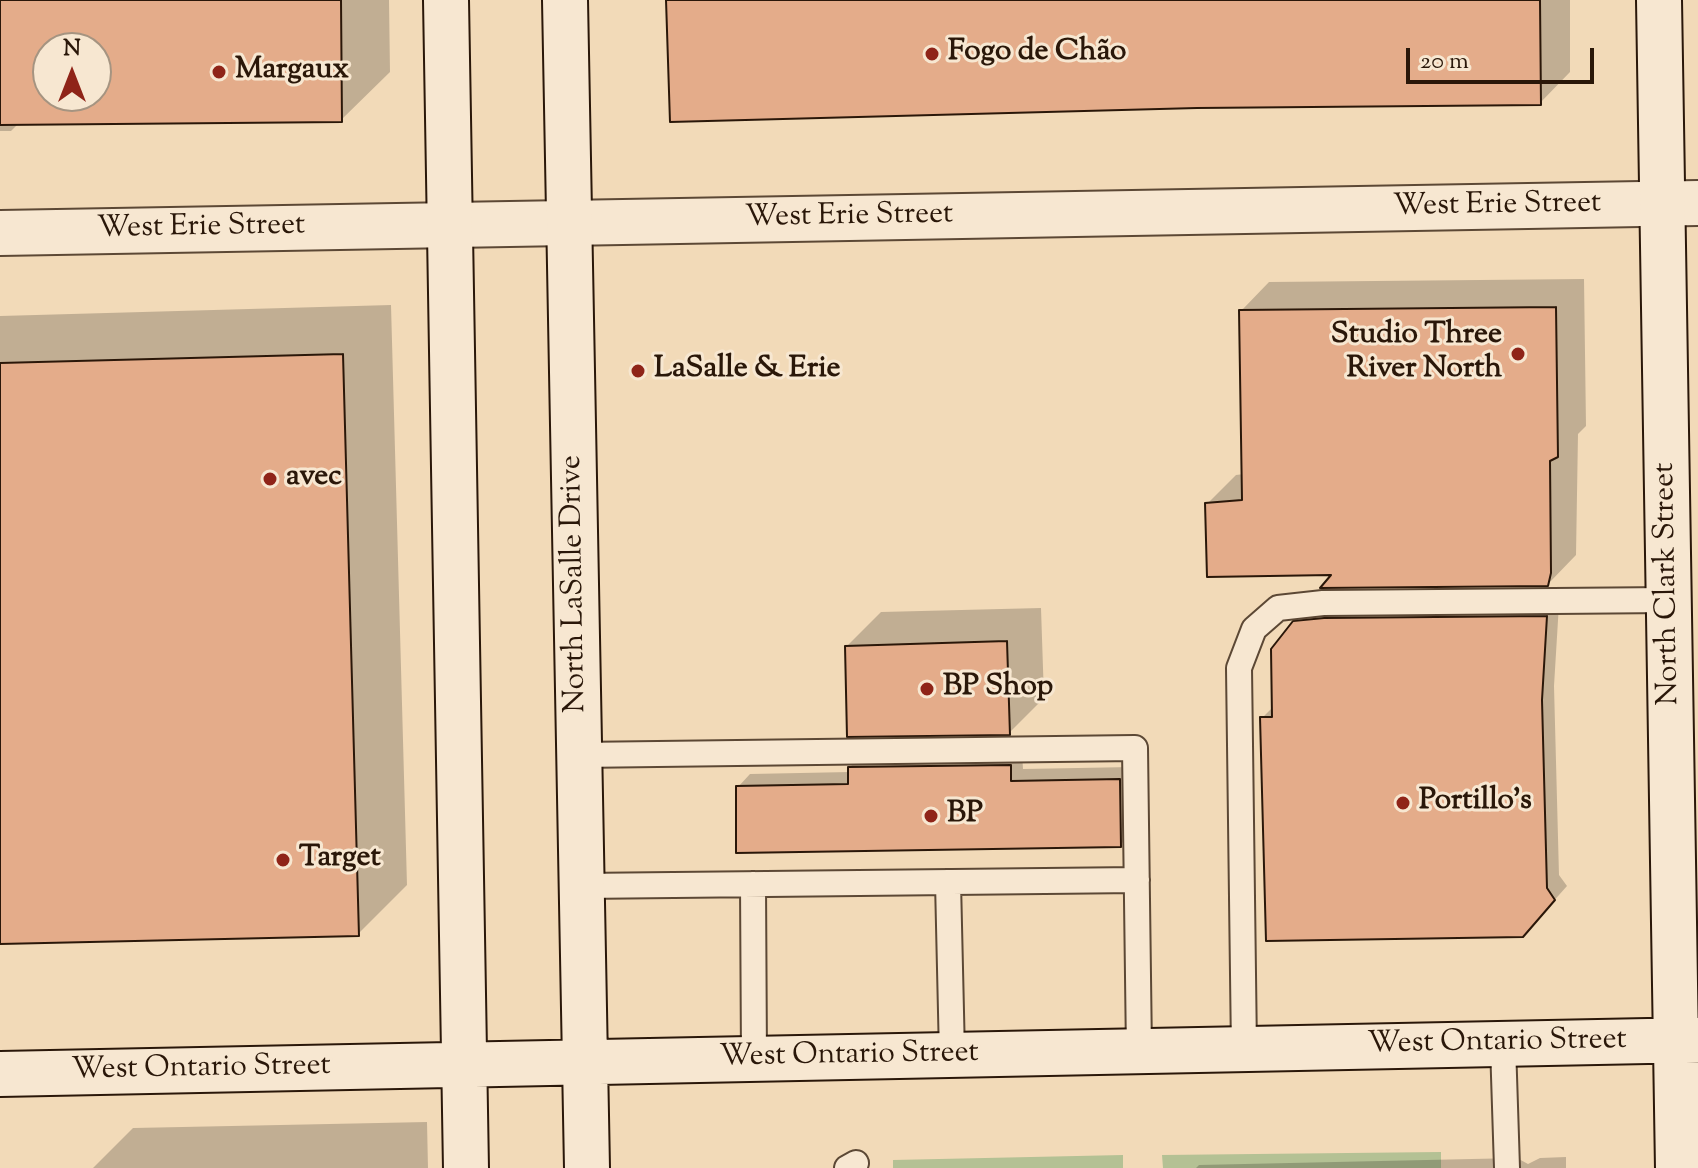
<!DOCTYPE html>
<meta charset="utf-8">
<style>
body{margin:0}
#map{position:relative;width:1698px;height:1168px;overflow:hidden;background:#f2dab8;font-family:"Sorts Mill Goudy",serif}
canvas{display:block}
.north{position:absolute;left:32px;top:32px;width:80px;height:80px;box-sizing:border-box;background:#f7e7d1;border:2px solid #a59481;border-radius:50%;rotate:0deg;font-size:22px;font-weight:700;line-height:32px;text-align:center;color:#2a1709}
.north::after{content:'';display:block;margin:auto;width:28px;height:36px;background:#8f2418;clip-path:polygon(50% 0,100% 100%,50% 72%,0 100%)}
.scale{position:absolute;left:1406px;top:48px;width:188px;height:36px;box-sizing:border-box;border:4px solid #2a1709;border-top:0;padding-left:10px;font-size:24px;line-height:28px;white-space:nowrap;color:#2a1709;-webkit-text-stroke:6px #f7e7d1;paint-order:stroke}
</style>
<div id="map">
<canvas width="1698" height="1168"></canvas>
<div class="north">N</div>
<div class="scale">20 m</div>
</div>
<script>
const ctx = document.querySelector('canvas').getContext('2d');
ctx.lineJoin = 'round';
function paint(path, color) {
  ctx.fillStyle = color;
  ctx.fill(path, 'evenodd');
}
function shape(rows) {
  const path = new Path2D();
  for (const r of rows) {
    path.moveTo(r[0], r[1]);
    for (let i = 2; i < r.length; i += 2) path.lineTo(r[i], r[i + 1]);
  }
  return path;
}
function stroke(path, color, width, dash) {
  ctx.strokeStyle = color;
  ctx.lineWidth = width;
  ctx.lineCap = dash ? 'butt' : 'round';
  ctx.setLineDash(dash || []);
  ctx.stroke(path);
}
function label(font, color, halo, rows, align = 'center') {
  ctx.font = font + ' "Sorts Mill Goudy",serif';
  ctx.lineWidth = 6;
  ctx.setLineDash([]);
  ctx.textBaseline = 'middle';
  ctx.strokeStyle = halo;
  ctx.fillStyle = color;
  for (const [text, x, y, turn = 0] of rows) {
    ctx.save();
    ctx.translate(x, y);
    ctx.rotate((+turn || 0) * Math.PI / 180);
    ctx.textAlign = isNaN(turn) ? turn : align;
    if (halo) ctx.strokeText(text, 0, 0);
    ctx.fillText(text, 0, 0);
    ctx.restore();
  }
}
paint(shape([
 [1441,1152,1441,1168,1163,1168,1162,1155],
 [1123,1155,1123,1168,893,1168,893,1160]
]), '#b4c194');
paint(shape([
 [0,0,389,0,390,72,341,120,19,123,11,131,0,131],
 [48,48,96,48,96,96,48,96],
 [668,0,1570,0,1570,72,1540,103],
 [1584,279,1586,426,1578,434,1576,555,1548,584,1335,573,1207,504,1236,475,1244,474,1241,311,1269,282],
 [391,305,407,885,358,934,0,942,0,316],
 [1559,604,1554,686,1559,875,1567,886,1535,922,1262,718,1274,706,1295,623,1308,609],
 [1041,608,1044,698,1009,733,847,646,881,612],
 [1022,753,1023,769,1132,767,1133,832,1120,845,738,787,750,774,850,772,850,767,863,755],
 [427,1122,428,1168,93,1168,133,1128],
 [1566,1157,1566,1168,1196,1168,1199,1165,1517,1158,1528,1164,1540,1158]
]), '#0003');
const building = shape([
 [0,0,341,0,342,122,0,125,0,0],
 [48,48,96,48,96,96,48,96,48,48],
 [666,0,1540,0,1541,105,1197,108,670,122,666,0],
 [1556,307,1558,457,1550,461,1551,573,1548,586,1320,588,1331,575,1207,577,1205,503,1242,500,1239,310,1556,307],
 [343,354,359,936,0,944,0,363,343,354],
 [1547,616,1542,700,1547,888,1555,900,1523,937,1266,941,1260,717,1272,717,1271,649,1293,621,1324,618,1547,616],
 [1007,641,1010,735,847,737,845,646,1007,641],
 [1011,765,1011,781,1120,779,1121,847,736,853,736,786,848,784,848,767,1011,765]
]);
paint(building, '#e4ac8a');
stroke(building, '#2a1709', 2);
const service = shape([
 [578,755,1135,748,1139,1052],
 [948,882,952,1055],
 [753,884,754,1059],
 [581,886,1137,880],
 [1503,1045,1507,1168],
 [1244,1050,1239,668,1254,629,1278,608,1323,603,1669,600],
 [847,1168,856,1163]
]);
const tertiary = shape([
 [0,233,1698,203]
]);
const secondary = shape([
 [446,0,466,1168],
 [565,0,587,1168],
 [1659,0,1678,1168],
 [0,1074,1698,1040]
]);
stroke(service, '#5c4835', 28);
stroke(tertiary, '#5c4835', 48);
stroke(secondary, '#2a1709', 48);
stroke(service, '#f7e7d1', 24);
stroke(tertiary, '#f7e7d1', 44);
stroke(secondary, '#f7e7d1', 44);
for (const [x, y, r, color] of [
 [932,54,8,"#8f2418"],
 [219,72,8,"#8f2418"],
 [1518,354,8,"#8f2418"],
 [638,371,8,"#8f2418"],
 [270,479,8,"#8f2418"],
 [927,689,8,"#8f2418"],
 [1403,803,8,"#8f2418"],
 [931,816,8,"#8f2418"],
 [283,860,8,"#8f2418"]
]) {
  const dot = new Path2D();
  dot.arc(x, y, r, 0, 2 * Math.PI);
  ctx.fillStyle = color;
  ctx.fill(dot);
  stroke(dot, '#f7e7d1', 3);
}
label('bold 30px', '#2a1709', '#f7e7d1', [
 ["Fogo de Chão",948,54],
 ["Margaux",235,72],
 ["Studio Three",1502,337,"right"],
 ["River North",1502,371,"right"],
 ["LaSalle & Erie",654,371],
 ["avec",286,479],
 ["BP Shop",943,689],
 ["Portillo's",1419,803],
 ["BP",947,816],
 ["Target",299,860]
], 'left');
label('30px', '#2a1709', '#f7e7d1', [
 ["West Erie Street",1497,207,-1],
 ["West Erie Street",849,218,-1],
 ["West Erie Street",201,229,-1],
 ["North LaSalle Drive",576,584,-91],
 ["North Clark Street",1669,584,-91],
 ["West Ontario Street",1497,1044,-1],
 ["West Ontario Street",849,1057,-1],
 ["West Ontario Street",201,1070,-1]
]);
</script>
